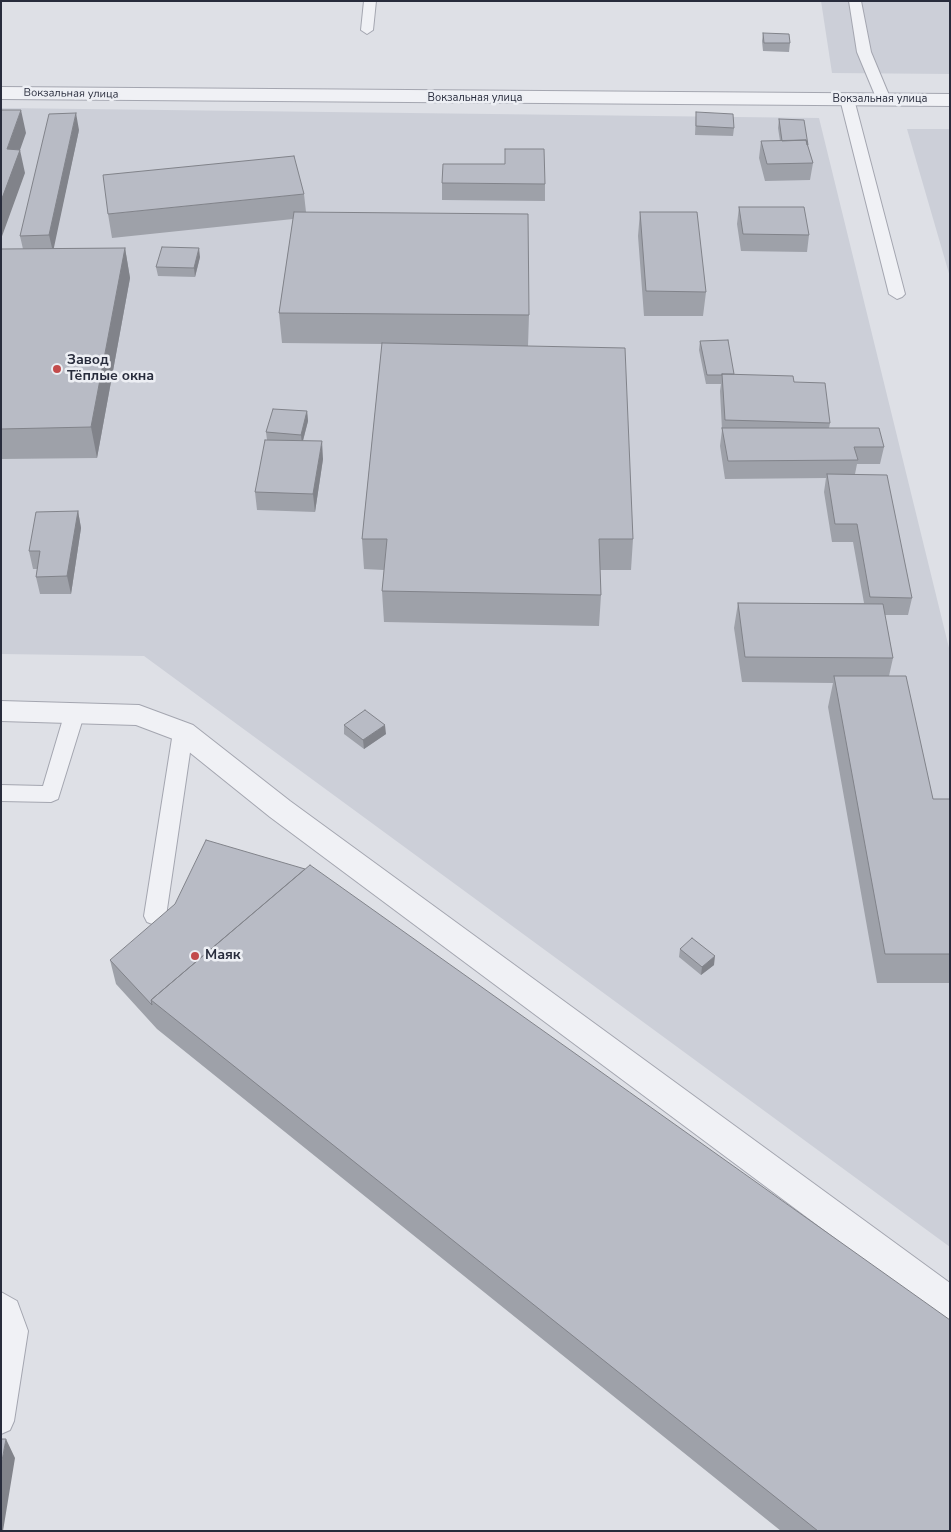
<!DOCTYPE html>
<meta charset="utf-8">
<style>
body{margin:0}
#map{position:relative;width:951px;height:1532px;overflow:hidden;background:#dee0e6;font-family:"Nunito Sans",sans-serif}
canvas{display:block}
.frame{position:absolute;inset:0;border:2px solid #282c3c;pointer-events:none}
</style>
<div id="map">
<canvas width="951" height="1532"></canvas>
<div class="frame"></div>
</div>
<script>
const ctx = document.querySelector('canvas').getContext('2d');
ctx.lineJoin = 'round';
function paint(path, color) {
  ctx.fillStyle = color;
  ctx.fill(path, 'evenodd');
}
function shape(rows) {
  const path = new Path2D();
  for (const r of rows) {
    path.moveTo(r[0], r[1]);
    for (let i = 2; i < r.length; i += 2) path.lineTo(r[i], r[i + 1]);
  }
  return path;
}
function stroke(path, color, width, dash) {
  ctx.strokeStyle = color;
  ctx.lineWidth = width;
  ctx.lineCap = dash ? 'butt' : 'round';
  ctx.setLineDash(dash || []);
  ctx.stroke(path);
}
function label(font, color, halo, rows, align = 'center') {
  ctx.font = font + ' "Nunito Sans",sans-serif';
  ctx.lineWidth = 5;
  ctx.setLineDash([]);
  ctx.textBaseline = 'middle';
  ctx.strokeStyle = halo;
  ctx.fillStyle = color;
  for (const [text, x, y, turn = 0] of rows) {
    ctx.save();
    ctx.translate(x, y);
    ctx.rotate((+turn || 0) * Math.PI / 180);
    ctx.textAlign = isNaN(turn) ? turn : align;
    if (halo) ctx.strokeText(text, 0, 0);
    ctx.fillText(text, 0, 0);
    ctx.restore();
  }
}
paint(shape([
 [821,1,950,1,950,74,832,73],
 [1,108,819,118,950,652,950,1247,144,656,1,654],
 [907,129,950,129,950,277]
]), '#cccfd8');
const service = shape([
 [364,1,376,1,373,30,367,34,361,30,364,1],
 [849,1,861,1,871,52,891,100,889,103,879,103,877,100,857,52,849,1],
 [847,95,854,99,905,294,902,297,897,299,889,294,840,99,847,95],
 [75,705,82,707,85,712,58,799,51,802,1,801,1,785,43,786,65,712,68,707,75,705],
 [183,725,190,727,193,732,166,916,163,922,155,925,147,922,144,916,173,732,176,727,183,725],
 [1,1292,17,1301,28,1331,14,1421,10,1430,1,1434,1,1292]
]);
const minor = shape([
 [1,701,139,705,193,725,290,801,950,1283,950,1320,938,1315,270,817,173,739,136,725,1,721,1,701]
]);
const tertiary = shape([
 [1,87,950,94,950,106,1,99,1,87]
]);
stroke(service, '#a4a6b0', 2);
stroke(minor, '#a4a6b0', 2);
stroke(tertiary, '#a4a6b0', 2);
paint(service, '#f0f1f5');
paint(minor, '#f0f1f5');
paint(tertiary, '#f0f1f5');
paint(shape([
 [763,33,790,43,789,52,763,51,762,41],
 [696,112,734,128,733,136,695,135],
 [779,119,808,145,808,147,813,163,810,180,765,181,759,158,761,141,780,141,778,128],
 [79,130,53,248,125,248,130,278,97,458,1,459,1,249,23,249,20,236],
 [442,183,545,184,545,201,442,200],
 [304,194,306,212,529,315,528,346,633,539,631,570,600,570,601,595,599,626,384,622,382,591,384,570,364,569,362,539,382,344,282,343,279,313,293,219,112,238,108,214],
 [739,207,809,235,807,252,741,251,737,224],
 [640,212,706,292,703,316,644,316,638,236],
 [200,257,195,277,158,276,156,267],
 [700,341,734,374,794,382,830,423,829,428,884,447,880,464,857,464,855,474,912,598,908,615,885,615,893,658,889,676,933,799,950,799,950,983,877,983,828,707,833,683,742,682,734,628,738,603,864,603,853,542,832,542,824,492,826,478,725,479,720,446,722,430,720,391,721,384,706,384,699,350],
 [307,411,308,421,303,441,323,459,315,512,257,510,255,492,267,440,266,432],
 [78,511,81,528,71,594,40,594,36,577,37,569,33,569,29,551],
 [344,725,386,734,364,749,344,734],
 [680,949,714,965,701,975,679,957],
 [110,960,950,1531,781,1531,157,1029,116,984]
]), '#9ea1a9');
paint(shape([
 [21,110,26,133,20,150,25,173,1,239,1,201,7,149],
 [76,113,79,130,53,252,49,235],
 [125,248,130,278,97,458,91,427],
 [199,248,200,257,195,277,194,268],
 [307,411,308,421,302,444,301,435],
 [322,441,323,459,315,512,313,494],
 [78,511,81,528,71,594,67,576],
 [385,725,386,734,364,749,363,740],
 [715,956,714,965,701,975,702,967],
 [6,1439,15,1458,3,1531,1,1531,1,1466]
]), '#81838a');
const building = shape([
 [763,33,789,34,790,43,764,43,763,33],
 [1,110,21,110,7,149,20,150,1,201,1,110],
 [696,112,733,114,734,128,696,126,696,112],
 [76,113,49,235,20,236,49,114,76,113],
 [779,119,804,120,808,145,807,145,806,140,782,141,779,119],
 [806,140,813,163,767,164,761,141,806,140],
 [505,149,544,149,545,184,442,183,443,164,505,164,505,149],
 [294,156,304,194,108,214,103,175,294,156],
 [739,207,804,207,809,235,743,234,739,207],
 [294,212,528,214,529,315,279,313,294,212],
 [640,212,697,212,706,292,646,291,640,212],
 [162,247,199,248,194,268,156,267,162,247],
 [125,248,91,427,1,429,1,249,125,248],
 [728,340,734,374,722,374,722,375,707,375,700,341,728,340],
 [382,343,625,348,633,539,599,539,601,595,382,591,387,539,362,539,382,343],
 [722,374,793,376,794,382,825,383,830,423,725,420,722,374],
 [273,409,307,411,301,435,266,432,273,409],
 [722,428,879,428,884,447,854,447,858,460,728,461,722,428],
 [265,440,322,441,313,494,255,492,265,440],
 [827,474,887,475,912,598,870,597,857,524,835,524,827,474],
 [78,511,67,576,36,577,40,551,29,551,36,512,78,511],
 [738,603,883,604,893,658,745,657,738,603],
 [834,676,906,676,933,799,950,799,950,954,885,954,834,676],
 [365,710,385,725,363,740,344,725,365,710],
 [206,840,305,869,151,1000,152,1005,110,960,175,904,206,840],
 [310,865,950,1320,950,1531,818,1531,151,1000,310,865],
 [692,938,715,956,702,967,680,949,692,938],
 [1,1439,6,1439,1,1466,1,1439]
]);
paint(building, '#b8bbc5');
stroke(building, '#81838a', 1);
for (const [x, y, r, color] of [
 [57,369,5,"#c34b4c"],
 [195,956,5,"#c34b4c"]
]) {
  const dot = new Path2D();
  dot.arc(x, y, r, 0, 2 * Math.PI);
  ctx.fillStyle = color;
  ctx.fill(dot);
  stroke(dot, '#edeff4', 2);
}
label('11px', '#282c3c', '#edeff4', [
 ["Вокзальная улица",71,94,1],
 ["Вокзальная улица",475,98],
 ["Вокзальная улица",880,99]
]);
label('bold 14px', '#282c3c', '#edeff4', [
 ["Завод",67,361],
 ["Тёплые окна",67,377],
 ["Маяк",205,956]
], 'left');
</script>
